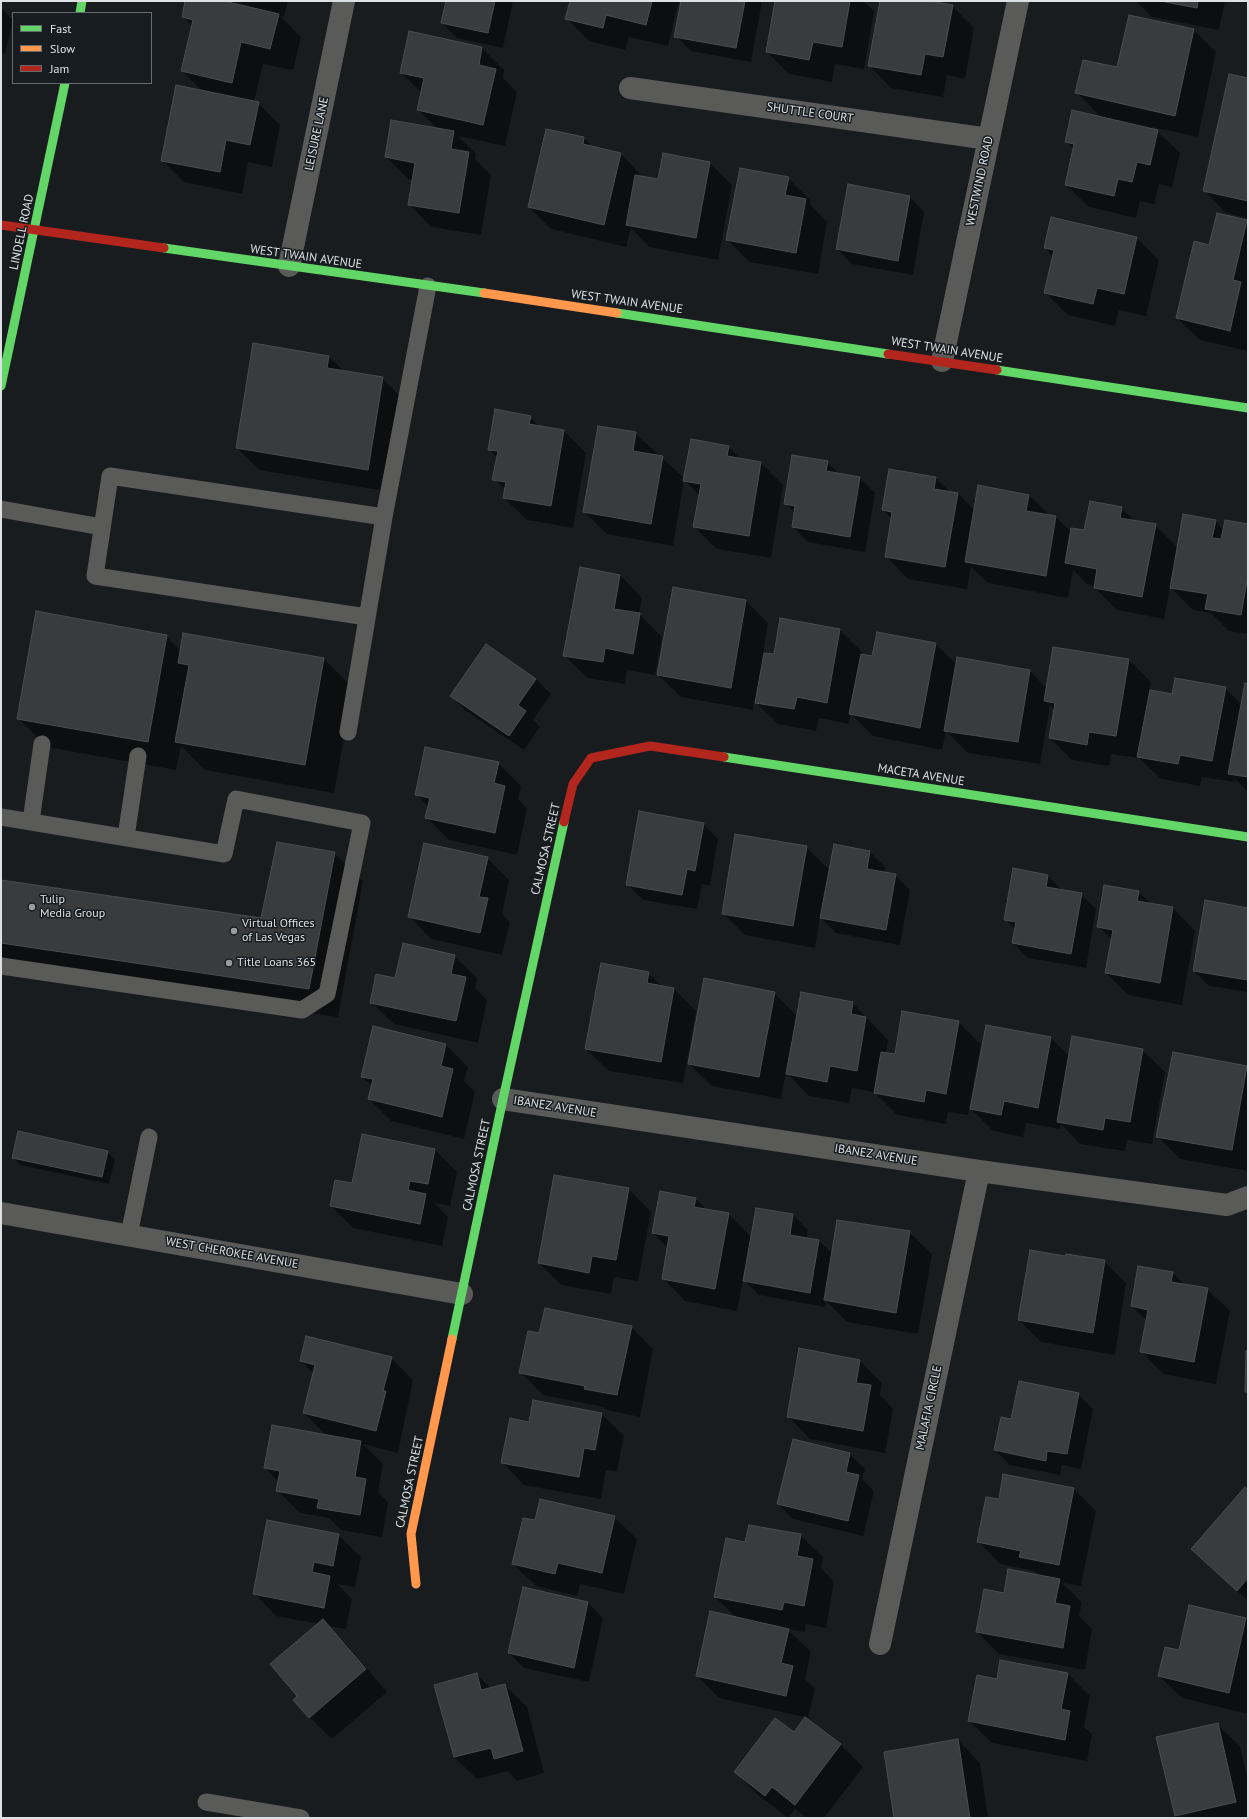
<!DOCTYPE html>
<style>
body{margin:0}
#map{position:relative;width:1249px;height:1819px;overflow:hidden;background:#191c1e;font-family:"PT Sans",sans-serif}
canvas{display:block}
.frame{position:absolute;inset:0;border:2px solid #dde1e3;pointer-events:none}
.legend{position:absolute;left:12px;top:12px;width:140px;height:72px;box-sizing:border-box;background:#171c20;border:1px solid #666b6e;margin:0;padding:5px 7px;list-style:none;font-size:12px;color:#dde1e3}
.legend li{display:flex;align-items:center;gap:8px;height:20px}
.legend b{width:20px;border:1px solid #666b6e}
</style>
<div id="map">
<canvas width="1249" height="1819"></canvas>
<div class="frame"></div>
<ul class="legend">
<li><b style="height:5px;background:#63d668"></b>Fast</li>
<li><b style="height:5px;background:#ff974d"></b>Slow</li>
<li><b style="height:5px;background:#b3261e"></b>Jam</li>
</ul>
</div>
<script>
const ctx = document.querySelector('canvas').getContext('2d');
ctx.lineJoin = 'round';
function paint(path, color) {
  ctx.fillStyle = color;
  ctx.fill(path, 'evenodd');
}
function shape(rows) {
  const path = new Path2D();
  for (const r of rows) {
    path.moveTo(r[0], r[1]);
    for (let i = 2; i < r.length; i += 2) path.lineTo(r[i], r[i + 1]);
  }
  return path;
}
function stroke(path, color, width, dash) {
  ctx.strokeStyle = color;
  ctx.lineWidth = width;
  ctx.lineCap = dash ? 'butt' : 'round';
  ctx.setLineDash(dash || []);
  ctx.stroke(path);
}
function label(font, color, halo, rows, align = 'center') {
  ctx.font = font + ' "PT Sans",sans-serif';
  ctx.lineWidth = 3;
  ctx.setLineDash([]);
  ctx.textBaseline = 'middle';
  ctx.strokeStyle = halo;
  ctx.fillStyle = color;
  for (const [text, x, y, turn = 0] of rows) {
    ctx.save();
    ctx.translate(x, y);
    ctx.rotate((+turn || 0) * Math.PI / 180);
    ctx.textAlign = isNaN(turn) ? turn : align;
    if (halo) ctx.strokeText(text, 0, 0);
    ctx.fillText(text, 0, 0);
    ctx.restore();
  }
}
paint(shape([
 [187,1,288,1,284,17,280,16,301,37,293,70,263,64,254,102,258,103,280,125,272,167,248,162,242,194,184,182,162,160,203,92,182,71,192,26,183,17],
 [447,1,513,1,503,48,457,38,442,23],
 [571,1,679,1,668,46,629,37,625,50,589,41,567,19],
 [682,1,762,1,751,62,691,51,676,36],
 [776,1,863,1,874,11,864,69,835,64,832,82,789,74,767,52],
 [881,1,925,1,952,6,974,28,965,79,947,75,943,97,891,88,869,65],
 [1136,1,1225,1,1219,30,1152,17],
 [1,8,13,20,5,54,1,53],
 [1130,16,1194,30,1216,52,1198,137,1152,127,1151,129,1157,131,1180,153,1172,187,1159,184,1154,204,1140,201,1136,218,1089,207,1066,185,1074,150,1066,141,1101,117,1077,93,1118,68],
 [410,32,482,48,504,70,503,78,517,92,505,146,458,136,476,154,475,159,491,175,481,235,431,227,409,204,413,180,408,179,386,157,392,122,438,129,418,110,422,93,401,73],
 [1248,79,1248,218,1226,213,1204,190],
 [547,130,584,138,593,147,621,154,643,177,659,180,710,163,732,185,718,260,649,247,631,228,626,247,551,229,529,207],
 [788,178,810,200,810,204,827,222,818,274,750,262,727,240],
 [909,196,924,212,913,275,852,264,837,249],
 [1217,214,1248,222,1248,351,1200,340,1177,318,1210,246],
 [1137,238,1159,260,1146,316,1119,310,1115,326,1068,315,1045,293,1053,257,1045,248],
 [254,344,329,357,345,372,382,378,405,401,390,492,259,470,237,448],
 [530,417,540,427,564,431,586,453,573,528,527,520,504,498,506,491,494,479,497,458,489,449],
 [635,433,685,479,728,447,741,459,761,463,783,485,771,558,717,549,694,527,700,496,684,480,673,546,607,534,584,512],
 [827,462,840,475,860,478,875,493,865,552,808,542,793,527,795,513,785,503],
 [936,478,950,492,958,493,975,511,979,486,1029,495,1050,516,1056,517,1072,533,1085,531,1121,508,1135,521,1155,525,1178,548,1215,521,1224,530,1248,525,1248,634,1229,631,1211,613,1193,610,1170,587,1164,619,1117,610,1095,588,1095,586,1088,585,1073,570,1068,598,988,583,971,567,967,589,908,579,886,556,892,519,883,510],
 [620,575,642,598,639,614,662,637,655,675,627,670,625,684,587,678,564,655],
 [674,588,746,601,768,623,763,654,774,655,781,619,840,630,862,652,862,655,873,657,878,633,936,644,957,665,958,658,1030,671,1047,689,1129,660,1151,682,1149,691,1173,695,1225,688,1242,705,1248,685,1248,792,1235,779,1234,782,1202,777,1200,786,1161,779,1138,757,1138,758,1111,754,1109,766,1072,760,1050,738,1055,711,1050,706,1040,764,968,753,946,731,942,750,873,736,851,714,849,724,819,718,816,731,778,724,754,701,753,710,681,697,658,675],
 [166,636,181,651,324,659,353,688,334,793,205,770,181,746,176,770,47,747,18,718],
 [536,679,551,694,533,720,540,727,524,750,466,711,451,696],
 [498,763,521,786,518,799,527,809,517,855,449,840,427,818,429,807,416,794],
 [703,824,718,839,710,886,702,884,697,909,643,900,628,885],
 [834,845,870,852,885,867,884,873,895,875,910,890,900,945,836,933,820,917,815,948,745,935,723,913,806,847,830,870],
 [334,853,363,881,338,1017,13,969,1,957,1,881,262,919],
 [487,858,509,880,502,914,510,922,502,955,431,939,409,916],
 [1048,876,1063,891,1081,894,1096,909,1086,968,1028,958,1013,943,1016,930,1005,919],
 [1105,886,1139,892,1151,904,1173,908,1195,931,1182,1005,1128,995,1106,973,1112,940,1098,926],
 [1248,909,1248,992,1209,986,1194,971],
 [454,956,477,978,475,988,487,1000,478,1043,394,1024,371,1002,395,979],
 [648,973,663,987,674,989,696,1011,683,1083,609,1071,586,1049],
 [774,993,797,1016,801,994,853,1003,888,1040,886,1054,896,1055,958,1022,981,1044,968,1115,948,1112,946,1124,897,1115,874,1092,852,1088,849,1103,809,1096,786,1072,781,1099,712,1086,689,1064],
 [987,1026,1051,1038,1069,1056,1142,1050,1165,1072,1152,1144,1127,1140,1125,1151,1080,1144,1061,1124,1060,1129,1026,1123,1023,1137,993,1131,971,1109],
 [446,1045,468,1067,464,1081,475,1092,464,1139,391,1121,369,1099,372,1086,362,1077],
 [1247,1067,1248,1069,1248,1171,1180,1159,1157,1136],
 [363,1135,435,1150,457,1172,450,1206,434,1203,448,1217,442,1246,353,1228,331,1206,353,1184],
 [107,1152,115,1159,109,1184,20,1165,13,1157],
 [555,1176,629,1189,651,1212,638,1281,614,1277,611,1294,561,1285,539,1263],
 [695,1198,707,1210,729,1214,752,1238,793,1215,808,1230,806,1238,819,1241,833,1254,909,1232,932,1254,918,1334,847,1322,826,1301,825,1307,759,1295,743,1279,737,1311,685,1301,663,1278,668,1248,653,1233],
 [1104,1261,1126,1283,1115,1355,1041,1342,1019,1320],
 [1173,1273,1185,1285,1207,1289,1230,1311,1216,1384,1163,1374,1141,1351,1147,1321,1132,1306],
 [631,1327,653,1349,640,1417,607,1410,604,1407,543,1395,520,1372],
 [391,1358,413,1380,398,1453,363,1444,383,1464,378,1492,388,1502,382,1537,341,1530,329,1518,300,1513,277,1490,279,1482,265,1468,327,1436,304,1413,314,1374,301,1361],
 [860,1361,882,1383,880,1395,893,1409,885,1453,810,1439,788,1416],
 [1078,1394,1093,1409,1081,1469,1062,1465,1060,1475,1010,1465,995,1450,1012,1420],
 [534,1401,602,1414,624,1436,617,1471,606,1470,601,1499,524,1485,502,1462,530,1423],
 [850,1454,865,1469,862,1479,874,1491,863,1536,793,1519,778,1504],
 [1074,1489,1096,1511,1081,1586,1062,1583,1082,1602,1079,1616,1092,1629,1085,1670,999,1654,977,1632,1005,1594,1040,1576,1034,1571,1000,1564,978,1541,999,1500],
 [1248,1491,1248,1601,1192,1549],
 [614,1517,637,1539,624,1594,580,1584,577,1596,536,1586,513,1564,535,1521],
 [338,1535,361,1557,355,1587,337,1584,352,1599,346,1629,328,1626,345,1643,387,1692,332,1739,309,1717,298,1696,319,1624,276,1616,254,1593],
 [800,1535,823,1557,821,1568,834,1582,826,1628,806,1624,805,1632,787,1629,811,1652,805,1679,815,1689,808,1718,719,1698,697,1676,737,1618,715,1597,746,1543],
 [588,1603,603,1618,589,1682,524,1668,509,1653],
 [1245,1618,1248,1621,1248,1714,1182,1698,1159,1676,1179,1651],
 [1068,1674,1090,1696,1084,1727,1092,1734,1087,1761,992,1743,969,1721,997,1680],
 [477,1675,491,1688,505,1685,527,1707,544,1773,517,1781,508,1771,477,1779,454,1757],
 [805,1718,841,1745,863,1767,824,1818,807,1818,795,1809,788,1818,757,1794,735,1772,794,1733],
 [1217,1724,1240,1746,1248,1781,1248,1818,1178,1818,1175,1816],
 [958,1740,980,1763,988,1818,895,1818]
]), '#0007');
const building = shape([
 [185,1,224,1,279,14,270,49,241,42,232,83,181,71,193,20,182,17,185,1],
 [446,1,495,1,488,33,441,23,446,1],
 [570,1,652,1,646,25,606,15,603,28,565,19,570,1],
 [681,1,745,1,736,48,674,37,681,1],
 [775,1,850,1,842,47,813,42,809,60,766,52,775,1],
 [880,1,930,1,953,5,943,57,925,54,921,75,868,66,880,1],
 [1160,1,1198,1,1197,8,1160,1],
 [1129,15,1194,29,1175,116,1075,93,1083,60,1117,67,1129,15],
 [409,31,482,47,479,65,496,69,483,125,417,110,424,78,400,73,409,31],
 [1229,74,1248,78,1248,201,1203,191,1229,74],
 [176,85,259,102,250,145,226,140,220,172,161,161,176,85],
 [1072,110,1158,130,1150,165,1137,162,1132,182,1118,179,1114,196,1065,185,1074,144,1065,142,1072,110],
 [391,120,454,131,451,149,469,152,459,213,408,205,415,163,385,157,391,120],
 [546,129,584,137,583,144,621,153,604,225,528,207,546,129],
 [663,153,710,162,696,238,626,225,635,175,658,179,663,153],
 [740,168,789,177,785,195,806,199,796,253,726,240,740,168],
 [848,184,910,196,898,261,836,249,848,184],
 [1217,213,1247,220,1233,280,1241,282,1230,331,1176,318,1194,241,1209,245,1217,213],
 [1051,217,1137,237,1124,294,1097,288,1093,304,1044,293,1054,250,1044,248,1051,217],
 [253,343,329,356,327,368,383,377,368,470,236,448,253,343],
 [495,409,531,416,529,424,564,430,551,506,503,498,506,482,492,480,498,451,488,450,495,409],
 [598,426,636,432,633,451,663,456,651,524,583,512,598,426],
 [691,439,729,446,727,456,761,462,749,536,693,527,701,484,683,481,691,439],
 [792,455,828,461,826,471,860,477,850,537,792,527,795,506,784,504,792,455],
 [889,469,936,477,934,489,958,493,945,567,885,557,892,512,882,510,889,469],
 [978,485,1029,495,1026,511,1056,516,1046,576,965,562,978,485],
 [1090,501,1122,507,1120,518,1156,524,1142,597,1094,588,1097,569,1065,563,1071,528,1084,530,1090,501],
 [1183,514,1216,520,1212,538,1221,539,1225,520,1248,524,1248,575,1241,615,1205,609,1208,594,1170,588,1183,514],
 [580,567,620,575,614,609,640,613,633,654,605,648,603,662,563,656,580,567],
 [673,587,746,600,731,688,657,675,673,587],
 [36,611,167,635,148,742,17,719,36,611],
 [780,618,840,629,827,703,797,697,794,709,755,703,764,653,774,654,780,618],
 [877,632,936,643,920,728,849,714,861,654,872,656,877,632],
 [183,633,324,658,305,765,175,742,189,665,178,663,183,633],
 [486,644,536,679,518,705,526,711,509,736,450,696,486,644],
 [1053,647,1129,659,1116,736,1089,732,1087,745,1049,738,1055,703,1044,701,1053,647],
 [957,657,1030,670,1018,742,944,731,957,657],
 [1175,678,1226,687,1212,761,1180,755,1178,764,1137,757,1150,690,1172,694,1175,678],
 [1245,683,1248,684,1248,777,1228,774,1245,683],
 [425,747,499,762,494,783,505,786,495,833,425,818,430,798,415,795,425,747],
 [639,811,704,823,695,871,687,869,682,895,626,885,639,811],
 [735,834,807,846,793,926,722,914,735,834],
 [277,842,335,852,309,989,1,943,1,880,261,918,277,842],
 [424,843,488,857,479,897,488,898,480,933,408,917,424,843],
 [834,844,870,851,867,869,896,874,886,930,820,918,834,844],
 [1013,868,1048,875,1046,887,1082,893,1071,954,1012,943,1016,922,1004,920,1013,868],
 [1104,885,1139,891,1137,901,1173,907,1160,983,1105,973,1113,930,1097,927,1104,885],
 [1205,900,1248,908,1248,980,1193,971,1205,900],
 [403,943,455,955,451,974,466,977,456,1021,370,1003,376,974,395,978,403,943],
 [601,963,649,972,647,983,674,988,661,1062,585,1049,601,963],
 [704,978,775,992,759,1077,688,1064,704,978],
 [801,992,853,1002,851,1014,866,1017,857,1071,830,1066,827,1082,786,1074,801,992],
 [902,1011,959,1021,946,1094,926,1090,924,1102,874,1093,881,1052,895,1054,902,1011],
 [986,1025,1051,1037,1038,1108,1004,1101,1001,1115,970,1109,986,1025],
 [373,1026,446,1044,441,1066,453,1069,442,1117,368,1099,373,1079,361,1077,373,1026],
 [1072,1036,1143,1049,1130,1122,1105,1118,1103,1130,1057,1122,1072,1036],
 [1173,1052,1247,1066,1232,1150,1156,1137,1173,1052],
 [18,1131,108,1151,102,1177,12,1158,18,1131],
 [362,1134,435,1149,428,1184,410,1181,408,1190,426,1194,420,1224,330,1206,335,1180,352,1183,362,1134],
 [554,1175,629,1188,616,1260,592,1256,589,1273,538,1263,554,1175],
 [660,1191,696,1198,694,1207,729,1213,715,1289,662,1279,669,1236,652,1233,660,1191],
 [756,1208,793,1214,790,1235,819,1240,810,1293,743,1281,756,1208],
 [837,1220,910,1231,896,1313,824,1300,837,1220],
 [1030,1250,1065,1256,1066,1254,1105,1260,1093,1333,1018,1320,1030,1250],
 [1138,1266,1173,1272,1171,1282,1208,1288,1194,1362,1140,1352,1148,1310,1131,1306,1138,1266],
 [545,1308,632,1326,617,1395,584,1389,585,1386,519,1373,528,1331,539,1333,545,1308],
 [306,1336,392,1357,383,1391,386,1391,376,1431,303,1413,315,1365,300,1361,306,1336],
 [799,1348,860,1360,856,1383,871,1385,863,1431,787,1417,799,1348],
 [1246,1351,1248,1351,1248,1392,1245,1392,1246,1351],
 [1019,1381,1079,1393,1067,1454,1047,1451,1046,1461,994,1450,1001,1417,1011,1419,1019,1381],
 [533,1400,602,1413,595,1450,584,1448,579,1477,501,1463,510,1418,529,1422,533,1400],
 [272,1425,361,1441,355,1477,366,1479,360,1515,317,1508,319,1499,276,1491,280,1471,264,1468,272,1425],
 [793,1439,850,1453,846,1472,859,1475,848,1521,777,1504,793,1439],
 [1003,1474,1074,1488,1059,1565,1019,1557,1021,1551,977,1542,986,1497,999,1499,1003,1474],
 [1245,1487,1248,1490,1248,1578,1237,1591,1191,1549,1245,1487],
 [540,1499,615,1516,602,1573,558,1563,555,1574,512,1564,523,1518,535,1520,540,1499],
 [267,1520,339,1534,333,1566,314,1562,312,1572,330,1576,324,1608,253,1594,267,1520],
 [749,1525,801,1534,797,1556,813,1559,804,1606,784,1602,782,1610,714,1597,726,1538,745,1542,749,1525],
 [1008,1569,1060,1579,1055,1603,1070,1606,1063,1648,976,1632,984,1589,1004,1593,1008,1569],
 [523,1587,588,1602,574,1668,508,1653,523,1587],
 [1189,1605,1246,1618,1229,1693,1158,1676,1165,1647,1179,1650,1189,1605],
 [710,1611,789,1629,781,1663,793,1666,786,1696,696,1676,710,1611],
 [323,1619,366,1669,309,1718,293,1700,297,1696,270,1664,323,1619],
 [1000,1660,1068,1673,1061,1709,1070,1711,1065,1740,968,1721,977,1675,997,1679,1000,1660],
 [477,1673,481,1690,505,1684,523,1751,494,1759,491,1748,454,1757,434,1685,477,1673],
 [805,1717,841,1744,795,1805,772,1787,765,1796,734,1772,775,1718,794,1732,805,1717],
 [1218,1723,1236,1802,1175,1816,1156,1737,1218,1723],
 [958,1739,970,1818,894,1818,884,1752,958,1739]
]);
paint(building, '#393b3d');
stroke(building, '#4a4c4e', 1);
stroke(shape([
 [1,509,102,527],
 [367,617,95,576,110,476,384,517],
 [348,732,384,517,428,286],
 [1,817,224,854,236,799,362,823,327,994,302,1010,1,966],
 [31,821,42,744],
 [126,837,138,756],
 [129,1235,149,1137],
 [206,1802,301,1818]
]), '#5a5a59', 17);
stroke(shape([
 [630,88,989,139],
 [289,266,344,1],
 [942,361,1018,1],
 [503,1099,979,1171,1227,1205,1248,1197],
 [1,1213,462,1294],
 [880,1644,979,1171]
]), '#5a5a59', 22);
stroke(shape([
 [80,13,82,1],
 [164,248,484,293],
 [617,313,888,354],
 [997,370,1248,408],
 [1,386,65,83],
 [724,757,1248,837],
 [452,1339,503,1099,564,822]
]), '#63d668', 9);
stroke(shape([
 [484,293,617,313],
 [416,1584,411,1534,452,1339]
]), '#ff974d', 9);
stroke(shape([
 [1,225,164,248],
 [888,354,997,370],
 [564,822,573,784,591,758,650,746,724,757]
]), '#b3261e', 9);
for (const [x, y, r, color] of [
 [32,907,4,"#989c9e"],
 [234,931,4,"#989c9e"],
 [229,963,4,"#989c9e"]
]) {
  const dot = new Path2D();
  dot.arc(x, y, r, 0, 2 * Math.PI);
  ctx.fillStyle = color;
  ctx.fill(dot);
  stroke(dot, '#171c20', 1.5);
}
label('12px', '#dde1e3', '#171c20', [
 ["SHUTTLE COURT",810,113,8],
 ["LEISURE LANE",317,134,-78],
 ["WESTWIND ROAD",980,181,-78],
 ["LINDELL ROAD",22,232,-78],
 ["WEST TWAIN AVENUE",306,257,8],
 ["WEST TWAIN AVENUE",627,302,8],
 ["WEST TWAIN AVENUE",947,350,9],
 ["MACETA AVENUE",921,775,9],
 ["CALMOSA STREET",546,849,-77],
 ["IBANEZ AVENUE",555,1107,9],
 ["IBANEZ AVENUE",876,1155,9],
 ["CALMOSA STREET",477,1165,-78],
 ["WEST CHEROKEE AVENUE",232,1253,10],
 ["MALAFIA CIRCLE",929,1408,-78],
 ["CALMOSA STREET",410,1482,-78]
]);
label('12px', '#dde1e3', '#171c20', [
 ["Tulip",40,900],
 ["Media Group",40,914],
 ["Virtual Offices",242,924],
 ["of Las Vegas",242,938],
 ["Title Loans 365",237,963]
], 'left');
</script>
